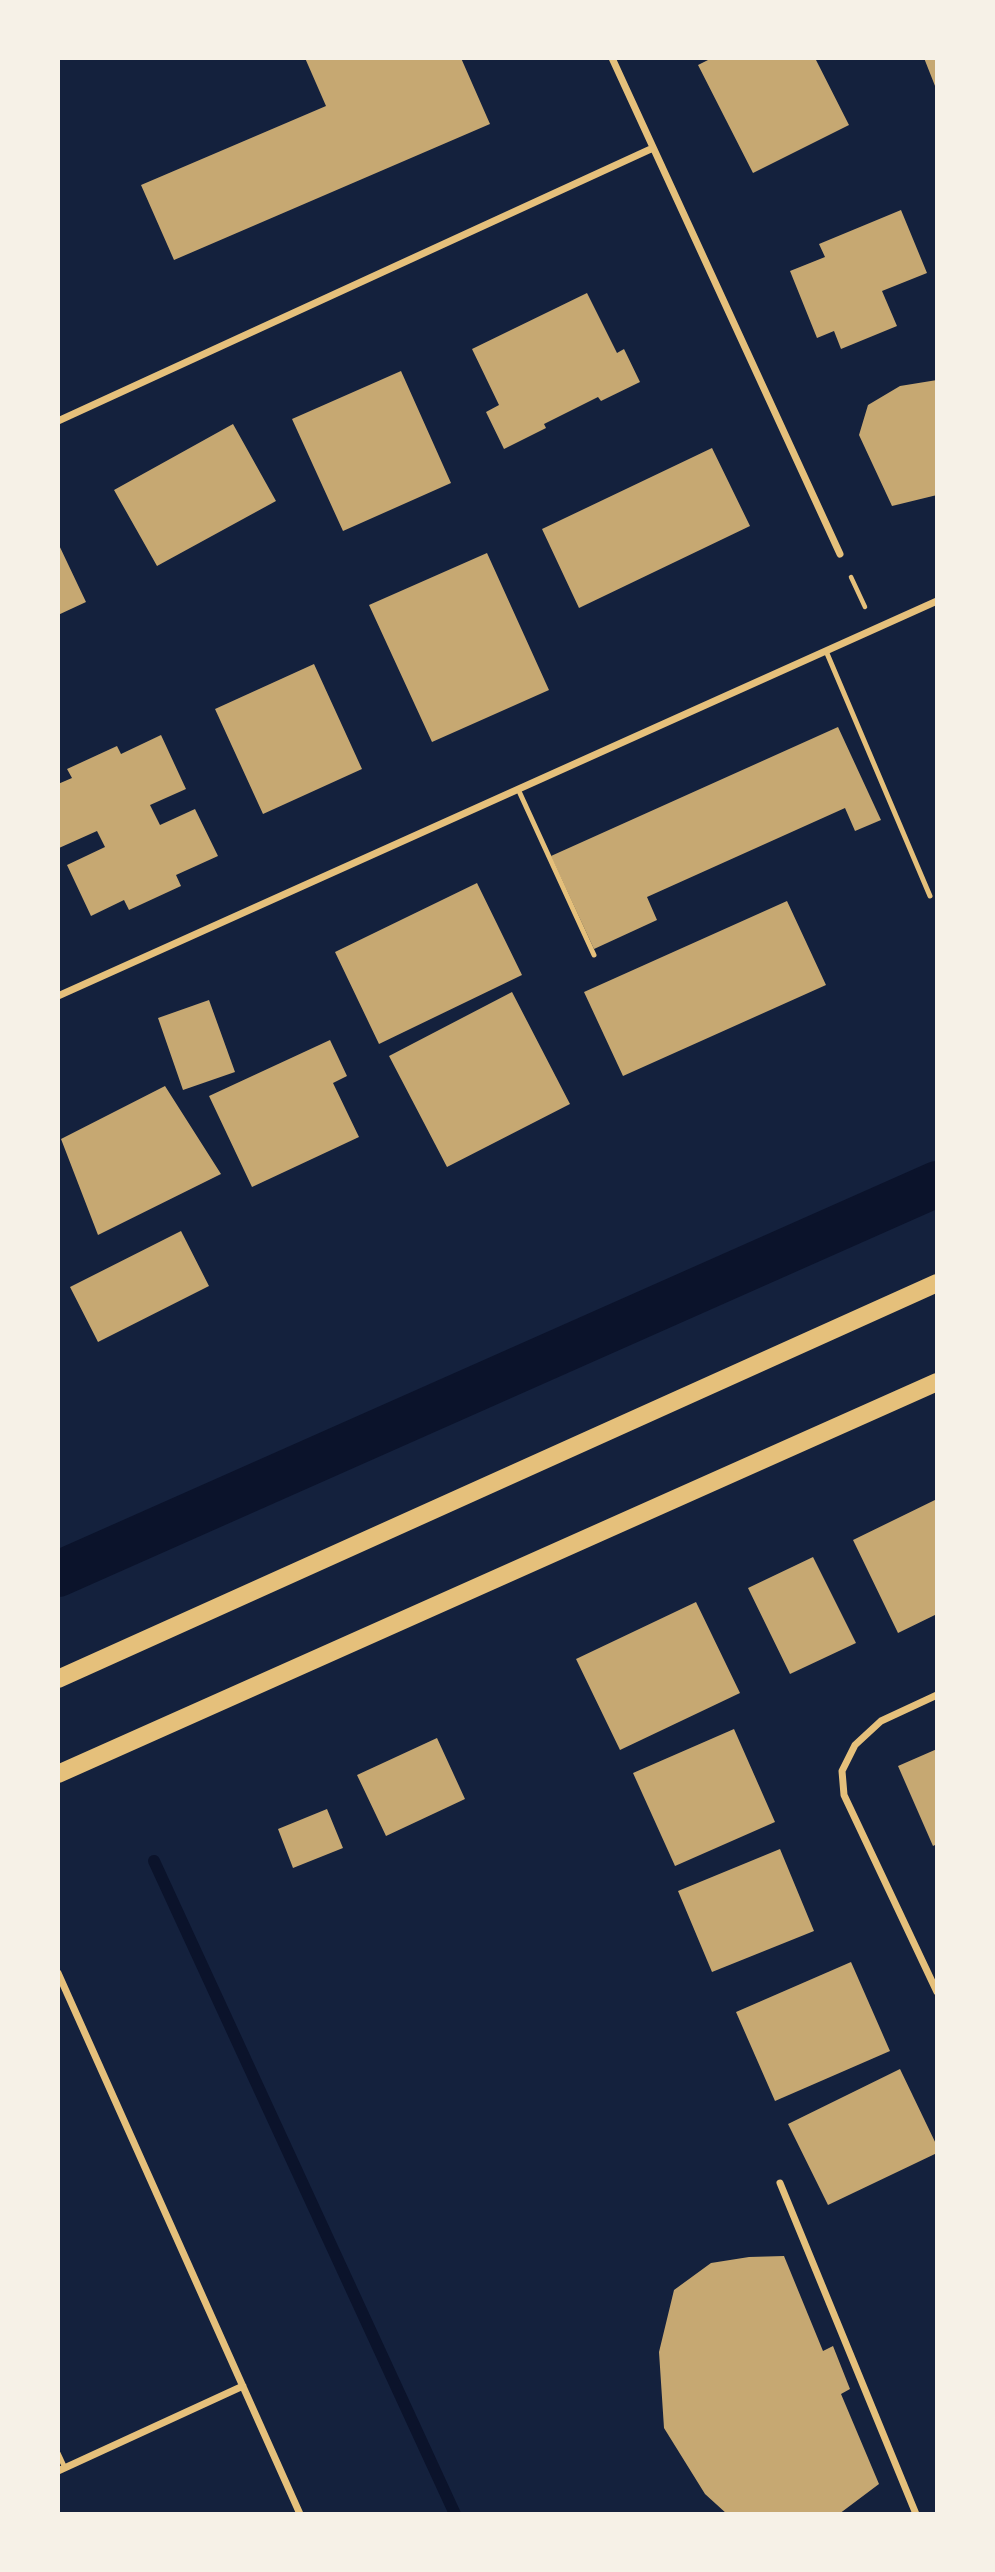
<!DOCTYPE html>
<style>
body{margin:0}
#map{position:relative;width:995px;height:2572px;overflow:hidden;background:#14213d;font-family:Lato,sans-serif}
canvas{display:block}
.frame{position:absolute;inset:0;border:60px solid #f6f1e7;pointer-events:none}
</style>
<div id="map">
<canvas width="995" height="2572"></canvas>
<div class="frame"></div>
</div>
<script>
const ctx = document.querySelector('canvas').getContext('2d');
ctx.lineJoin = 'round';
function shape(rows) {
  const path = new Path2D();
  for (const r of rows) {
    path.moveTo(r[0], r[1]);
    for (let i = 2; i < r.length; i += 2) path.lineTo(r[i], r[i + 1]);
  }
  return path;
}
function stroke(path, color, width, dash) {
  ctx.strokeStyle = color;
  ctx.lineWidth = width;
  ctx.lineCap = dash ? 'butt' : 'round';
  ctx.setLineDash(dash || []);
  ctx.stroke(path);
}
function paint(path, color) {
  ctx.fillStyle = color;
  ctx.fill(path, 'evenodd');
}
stroke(shape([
 [154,1861,455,2514]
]), '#0b132b', 12);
stroke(shape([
 [58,1574,937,1184]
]), '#0b132b', 46);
paint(shape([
 [305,58,461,58,490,124,174,260,141,185,326,106],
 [712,58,815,58,849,125,753,173,698,65],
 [924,58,937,58,937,91],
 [901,210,927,273,882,291,897,326,841,349,834,331,817,338,790,271,825,257,819,244],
 [587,293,617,353,624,349,640,382,601,401,598,397,544,424,546,428,504,449,486,412,499,405,472,349],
 [401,371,451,483,343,531,292,419],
 [937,380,937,495,892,506,859,435,868,405,900,386],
 [233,424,276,501,157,566,114,490],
 [712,448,750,526,579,608,542,529],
 [58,543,86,602,58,615],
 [487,553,549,690,432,742,369,605],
 [314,664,362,769,263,814,215,709],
 [838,727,881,820,855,831,845,808,647,897,657,920,594,949,551,856],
 [161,735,186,789,150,805,160,825,195,809,218,856,176,875,181,886,129,910,124,900,91,916,67,865,105,847,97,831,59,848,58,784,72,778,67,769,117,746,121,754],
 [477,883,522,975,379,1044,335,952],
 [787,901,826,985,623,1076,584,992],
 [512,992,570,1104,447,1167,389,1056],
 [209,1000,235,1072,183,1090,158,1018],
 [330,1040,347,1076,333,1083,359,1137,252,1187,209,1096],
 [165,1086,221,1174,98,1235,61,1139],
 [181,1231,209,1286,98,1342,70,1287],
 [937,1499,937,1614,898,1633,853,1540],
 [813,1557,856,1643,790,1674,748,1588],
 [696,1602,740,1693,620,1750,576,1659],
 [734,1729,775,1822,675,1866,633,1773],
 [437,1738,465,1799,386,1836,357,1775],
 [937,1749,937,1844,933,1846,898,1766],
 [327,1809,343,1848,293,1868,278,1829],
 [780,1849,814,1931,712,1972,678,1891],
 [851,1962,890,2051,775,2101,736,2012],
 [900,2069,937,2146,937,2153,828,2205,788,2124],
 [784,2256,823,2351,833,2346,850,2389,841,2394,879,2484,839,2514,727,2514,705,2494,664,2428,659,2352,674,2290,711,2263,749,2257]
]), '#c6a872');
stroke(shape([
 [851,577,865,607]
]), '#e5c07b', 4.5);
stroke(shape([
 [826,651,930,896],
 [518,789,594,955],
 [58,2453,65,2468]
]), '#e5c07b', 5);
stroke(shape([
 [612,58,840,554],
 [58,421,653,148],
 [58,996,937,601],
 [937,1695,881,1721,855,1745,842,1771,844,1795,937,1992],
 [58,1973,300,2514],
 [780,2183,916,2514],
 [58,2471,243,2386]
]), '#e5c07b', 7);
stroke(shape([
 [58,1679,937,1283],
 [58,1774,937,1382]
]), '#e5c07b', 18);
</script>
